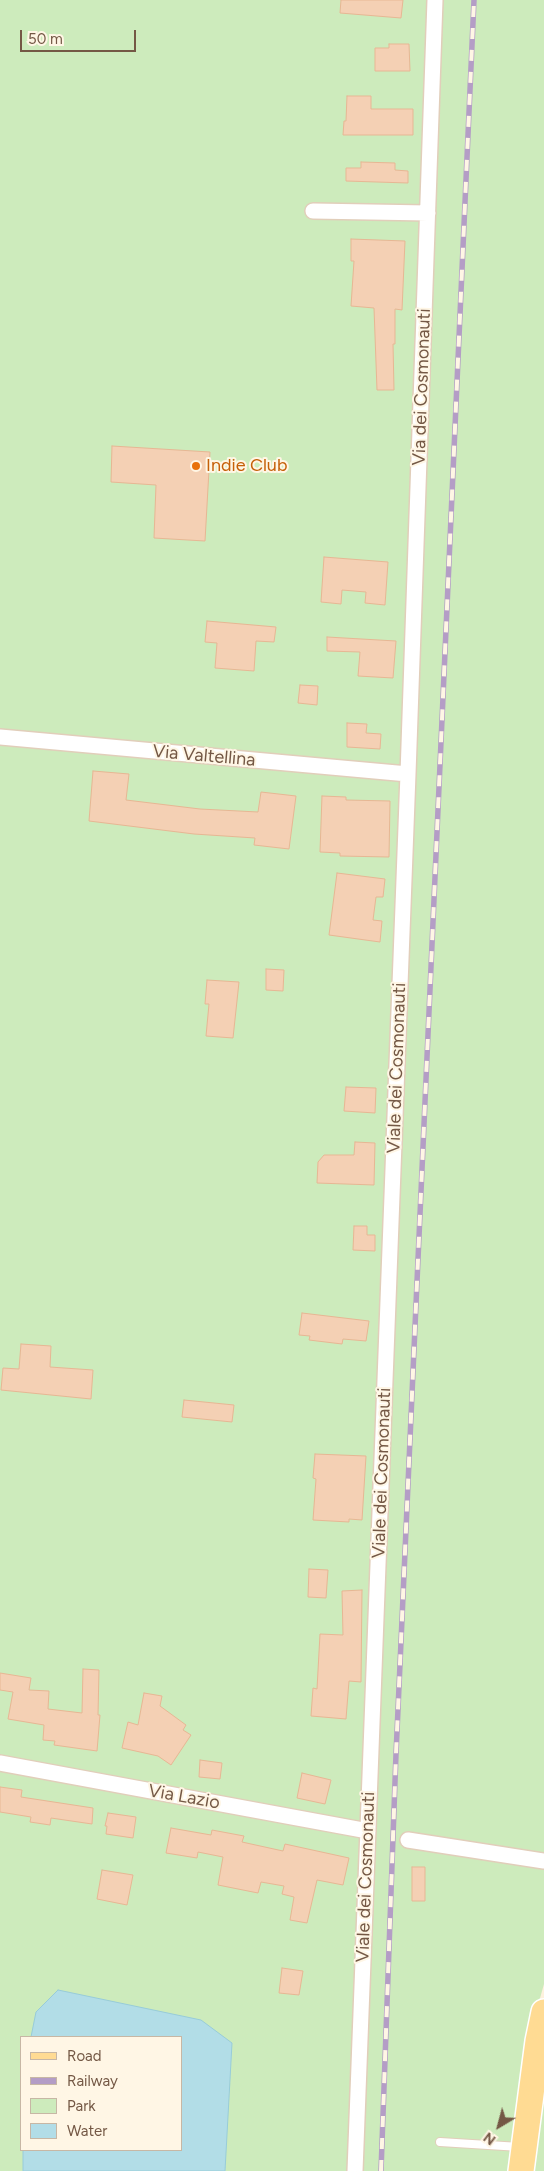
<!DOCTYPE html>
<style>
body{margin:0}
#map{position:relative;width:544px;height:2171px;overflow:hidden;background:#fdf2dd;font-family:Figtree,sans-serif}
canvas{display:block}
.legend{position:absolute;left:20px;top:2036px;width:162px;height:115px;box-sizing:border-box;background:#fff6e5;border:1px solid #c7b7a5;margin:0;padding:6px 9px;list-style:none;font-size:15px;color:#745845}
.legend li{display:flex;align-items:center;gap:10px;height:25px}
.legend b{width:25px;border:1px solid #c7b7a5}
.north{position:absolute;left:474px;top:2101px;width:50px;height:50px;-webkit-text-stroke:4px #fff6e5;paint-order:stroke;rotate:217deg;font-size:14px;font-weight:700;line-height:20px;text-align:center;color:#745845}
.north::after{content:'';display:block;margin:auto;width:18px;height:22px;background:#745845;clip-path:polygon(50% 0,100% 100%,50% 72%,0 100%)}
.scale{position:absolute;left:20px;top:30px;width:116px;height:22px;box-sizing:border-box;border:2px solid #745845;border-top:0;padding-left:6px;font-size:15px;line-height:18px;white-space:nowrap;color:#745845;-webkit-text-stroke:4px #fff6e5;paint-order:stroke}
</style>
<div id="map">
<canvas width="544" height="2171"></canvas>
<ul class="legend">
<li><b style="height:6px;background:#ffdb93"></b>Road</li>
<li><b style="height:6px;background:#b49dc6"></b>Railway</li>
<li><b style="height:14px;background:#cdebbc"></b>Park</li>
<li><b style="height:14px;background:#b2dde7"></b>Water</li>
</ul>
<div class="north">N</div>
<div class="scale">50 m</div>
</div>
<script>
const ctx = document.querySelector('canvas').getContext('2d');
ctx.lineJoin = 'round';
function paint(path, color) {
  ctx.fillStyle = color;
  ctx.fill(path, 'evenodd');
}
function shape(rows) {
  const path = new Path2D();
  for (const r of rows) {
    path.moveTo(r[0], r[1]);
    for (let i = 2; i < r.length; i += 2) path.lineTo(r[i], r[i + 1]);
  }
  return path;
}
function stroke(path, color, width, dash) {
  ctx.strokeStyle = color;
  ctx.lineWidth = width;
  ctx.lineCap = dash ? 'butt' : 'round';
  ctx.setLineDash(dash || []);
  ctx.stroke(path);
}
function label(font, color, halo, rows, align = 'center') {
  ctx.font = font + ' Figtree,sans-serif';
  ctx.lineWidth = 4;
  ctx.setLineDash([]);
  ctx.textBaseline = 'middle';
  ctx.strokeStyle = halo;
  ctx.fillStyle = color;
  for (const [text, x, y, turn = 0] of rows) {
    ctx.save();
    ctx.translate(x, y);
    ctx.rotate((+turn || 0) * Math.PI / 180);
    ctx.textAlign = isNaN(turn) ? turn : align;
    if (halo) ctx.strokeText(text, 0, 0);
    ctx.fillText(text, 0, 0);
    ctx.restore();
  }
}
paint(shape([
 [0,0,544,0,544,1984,535,2016,509,2171,0,2171],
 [21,2037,181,2037,181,2150,21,2150],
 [544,2058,544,2171,531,2171]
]), '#cdebbc');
const water = shape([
 [58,1990,201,2020,232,2043,225,2171,23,2171,23,2150,181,2150,181,2037,31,2037,36,2012,58,1990]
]);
paint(water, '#b2dde7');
stroke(water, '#98ccd9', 1);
const building = shape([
 [341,0,403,0,401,18,340,13,341,0],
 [389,44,409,44,410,71,375,71,375,48,389,48,389,44],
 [347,96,371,96,371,109,413,109,413,135,343,135,344,121,346,121,347,96],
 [361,162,395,163,395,170,408,171,408,183,346,181,346,168,361,168,361,162],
 [351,239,405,241,402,310,395,309,395,344,393,344,394,390,377,390,374,308,351,306,354,261,351,261,351,239],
 [112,446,210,452,205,541,154,538,156,485,111,482,112,446],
 [324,557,388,562,385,605,365,603,366,592,342,590,341,604,321,602,324,557],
 [207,621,276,627,274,642,256,641,254,671,215,668,217,643,205,642,207,621],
 [327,637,396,641,393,678,358,676,360,652,327,651,327,637],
 [300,685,318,686,317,705,298,703,300,685],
 [347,723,367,724,366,733,381,734,380,749,347,747,347,723],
 [93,771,129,774,126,800,200,809,258,812,261,792,296,796,289,849,254,845,255,838,194,834,89,821,93,771],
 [322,796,346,797,346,800,390,801,389,857,340,856,340,853,320,852,322,796],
 [337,873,385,879,383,897,376,897,373,920,382,921,380,942,329,935,337,873],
 [266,969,284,970,283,991,266,990,266,969],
 [207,980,239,982,233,1038,206,1036,209,1004,205,1004,207,980],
 [346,1087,376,1088,375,1113,344,1111,346,1087],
 [355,1142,375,1143,374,1185,317,1183,318,1162,324,1155,354,1155,355,1142],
 [354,1226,367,1226,367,1235,375,1235,375,1251,353,1250,354,1226],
 [302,1313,369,1321,366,1341,343,1339,342,1344,309,1340,310,1336,299,1335,302,1313],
 [21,1344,51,1346,50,1367,93,1370,91,1399,1,1390,3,1368,19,1369,21,1344],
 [184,1400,234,1405,232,1422,182,1417,184,1400],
 [315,1454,366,1456,362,1520,349,1519,349,1522,313,1520,316,1479,313,1478,315,1454],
 [309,1569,328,1570,326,1598,308,1597,309,1569],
 [362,1590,361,1682,349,1681,346,1719,311,1716,313,1688,317,1689,320,1634,343,1635,342,1591,362,1590],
 [83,1669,99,1670,98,1715,100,1715,97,1751,54,1745,55,1741,43,1740,44,1725,8,1719,13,1692,0,1690,0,1673,31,1678,29,1690,49,1691,48,1709,82,1713,83,1669],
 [144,1693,162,1696,160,1706,186,1725,183,1730,191,1735,171,1765,158,1756,122,1748,128,1722,138,1725,144,1693],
 [200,1760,222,1763,220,1779,199,1777,200,1760],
 [302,1773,331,1780,325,1804,297,1798,302,1773],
 [0,1787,22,1790,21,1797,93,1808,92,1824,51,1818,50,1825,30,1822,31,1817,0,1812,0,1787],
 [108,1813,136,1817,133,1838,106,1834,107,1826,105,1826,108,1813],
 [171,1828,211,1835,212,1830,244,1836,242,1842,283,1851,285,1844,349,1858,343,1885,317,1880,307,1923,290,1920,294,1897,282,1894,284,1886,261,1882,258,1893,218,1885,223,1857,198,1852,197,1858,166,1853,171,1828],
 [412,1867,425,1867,425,1901,412,1901,412,1867],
 [102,1870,133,1875,127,1905,97,1899,102,1870],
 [282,1968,303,1971,299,1995,279,1993,282,1968]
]);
paint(building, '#f4d0b4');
stroke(building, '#e7b794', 1);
const lane = shape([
 [440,2142,520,2147]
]);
const street = shape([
 [313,211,428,213],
 [0,737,408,774],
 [0,1763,368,1831],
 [408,1840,544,1861],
 [355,2171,408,774,435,0]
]);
const primary = shape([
 [521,2171,538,2041,544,2012]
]);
stroke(lane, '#e1ceba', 10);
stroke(street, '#e1ceba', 18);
stroke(primary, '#fff', 28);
stroke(lane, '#fff', 8);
stroke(street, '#fff', 15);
stroke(primary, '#ffdb93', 25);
const rail = shape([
 [381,2171,396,1754,474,0]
]);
stroke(rail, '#b49dc6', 5.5);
stroke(rail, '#fff6e5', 4, [11]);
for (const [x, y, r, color] of [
 [196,466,5,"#e8710a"]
]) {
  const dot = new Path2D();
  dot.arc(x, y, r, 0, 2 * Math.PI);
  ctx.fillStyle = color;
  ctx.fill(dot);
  stroke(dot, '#fff6e5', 2);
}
label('18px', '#745845', '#fff6e5', [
 ["Via dei Cosmonauti",422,387,-88],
 ["Via Valtellina",204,756,5],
 ["Viale dei Cosmonauti",397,1068,-88],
 ["Viale dei Cosmonauti",382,1473,-88],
 ["Via Lazio",184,1797,10],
 ["Viale dei Cosmonauti",366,1877,-88]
]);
label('18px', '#c56008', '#fff6e5', [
 ["Indie Club",206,466]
], 'left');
</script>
